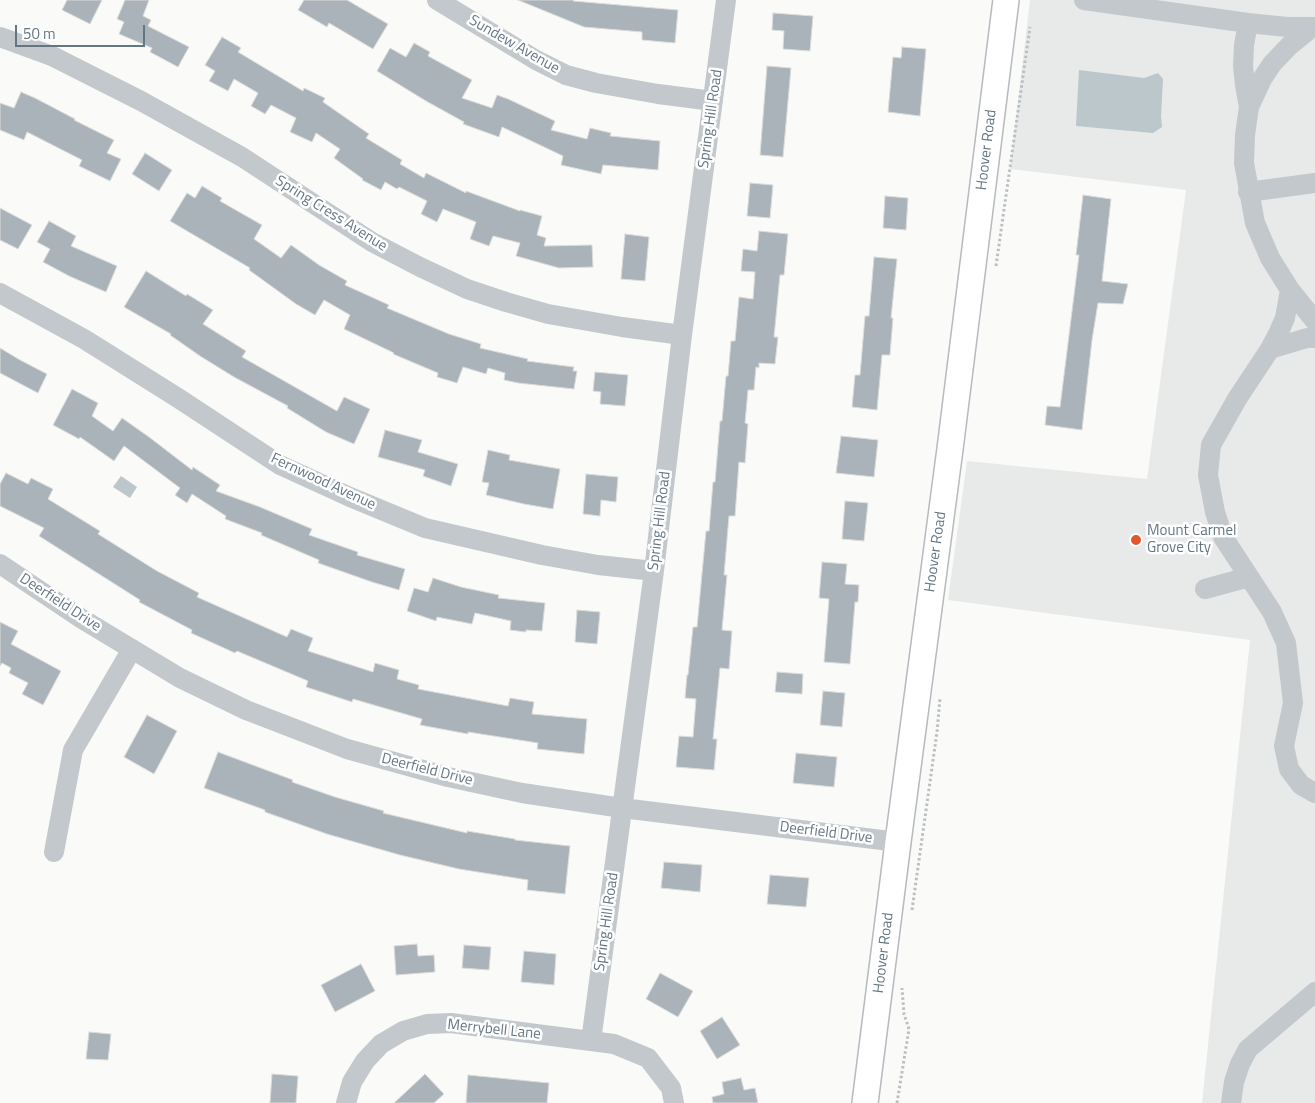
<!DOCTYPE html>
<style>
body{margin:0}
#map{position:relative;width:1315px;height:1103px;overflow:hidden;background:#fafaf8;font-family:"Titillium Web",sans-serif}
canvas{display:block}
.scale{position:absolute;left:15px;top:25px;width:130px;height:22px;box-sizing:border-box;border:2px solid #657683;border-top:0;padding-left:6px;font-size:15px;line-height:18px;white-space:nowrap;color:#657683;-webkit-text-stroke:4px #fff;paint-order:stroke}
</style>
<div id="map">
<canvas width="1315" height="1103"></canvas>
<div class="scale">50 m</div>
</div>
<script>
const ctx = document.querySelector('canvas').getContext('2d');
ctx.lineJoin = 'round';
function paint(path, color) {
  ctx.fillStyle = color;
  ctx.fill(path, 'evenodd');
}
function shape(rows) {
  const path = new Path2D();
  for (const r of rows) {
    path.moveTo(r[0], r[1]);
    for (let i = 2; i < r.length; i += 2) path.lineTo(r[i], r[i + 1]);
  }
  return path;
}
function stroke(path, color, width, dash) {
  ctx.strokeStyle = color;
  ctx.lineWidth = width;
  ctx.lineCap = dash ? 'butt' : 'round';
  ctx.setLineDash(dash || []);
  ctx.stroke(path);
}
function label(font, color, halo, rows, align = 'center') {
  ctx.font = font + ' "Titillium Web",sans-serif';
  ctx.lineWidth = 5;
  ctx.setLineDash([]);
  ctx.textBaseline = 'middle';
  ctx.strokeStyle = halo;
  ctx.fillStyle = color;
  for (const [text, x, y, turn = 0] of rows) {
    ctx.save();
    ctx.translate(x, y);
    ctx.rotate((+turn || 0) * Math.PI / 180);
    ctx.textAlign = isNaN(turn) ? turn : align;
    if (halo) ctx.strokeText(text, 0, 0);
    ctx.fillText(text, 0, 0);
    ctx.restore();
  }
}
paint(shape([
 [1030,0,1315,0,1315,1103,1202,1103,1250,640,948,600,967,461,1147,479,1186,190,1010,169]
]), '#e8e9e9');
paint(shape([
 [1079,70,1144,78,1158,73,1163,79,1161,116,1162,127,1153,133,1076,126],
 [121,476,137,487,130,498,113,487]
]), '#bbc7cb');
const building = shape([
 [67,0,102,0,90,24,62,10,67,0],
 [125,0,149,0,143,16,151,20,148,26,189,47,178,67,150,52,152,48,119,34,124,22,117,19,125,0],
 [304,0,347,0,388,24,373,49,329,23,327,27,298,10,304,0],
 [518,0,574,0,573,1,678,10,675,43,642,40,642,32,584,27,518,0],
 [773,13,813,16,810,51,783,49,784,31,772,30,773,13],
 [222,37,241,48,238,52,303,91,304,88,325,98,323,102,369,134,366,138,402,160,400,164,424,178,426,173,466,193,466,191,520,211,520,210,542,216,537,235,546,238,544,246,592,245,593,267,559,268,516,256,520,243,493,236,489,246,470,239,476,222,443,209,437,222,421,214,427,201,399,187,397,189,385,182,381,190,362,180,363,179,334,158,340,149,316,133,312,142,290,132,296,118,271,105,265,114,251,106,258,93,234,79,228,91,209,81,215,71,205,65,222,37],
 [414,43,430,52,428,56,472,80,462,98,492,108,497,95,508,99,555,121,551,130,587,139,590,128,611,133,610,136,660,141,658,170,603,165,601,174,561,165,563,156,502,127,499,137,463,124,464,122,426,101,377,71,390,48,406,57,414,43],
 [902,47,926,49,920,116,888,112,893,57,901,58,902,47],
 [767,66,791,68,783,157,760,155,767,66],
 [21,92,35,98,75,119,74,120,114,140,107,153,121,159,110,181,79,166,82,160,27,132,24,140,0,130,0,103,14,108,21,92],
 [145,153,172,170,159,191,132,174,145,153],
 [750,183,773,185,770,218,747,216,750,183],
 [202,186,222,198,220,201,262,225,254,239,281,258,291,245,319,265,347,281,345,285,389,305,387,308,449,334,481,344,480,348,528,359,527,361,574,367,573,371,577,371,574,389,518,383,504,380,505,373,488,368,486,374,463,367,457,383,437,377,438,373,393,354,394,353,344,329,350,315,324,300,315,315,296,304,249,270,250,268,170,221,187,193,195,198,202,186],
 [1083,195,1111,199,1102,281,1128,284,1123,304,1098,303,1092,340,1082,430,1045,425,1047,406,1060,407,1079,255,1076,255,1083,195],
 [885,196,908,198,906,230,883,228,885,196],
 [0,208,32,225,18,249,0,240,0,208],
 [49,221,76,236,71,246,117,266,106,292,69,276,43,262,50,249,37,242,49,221],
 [759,231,788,234,784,275,780,275,774,337,778,337,775,364,759,363,759,368,756,367,754,390,748,390,745,423,748,424,745,463,739,462,735,516,729,516,724,575,727,575,722,630,732,631,729,669,720,668,713,739,717,739,714,770,676,767,679,736,693,737,696,699,685,698,687,675,688,675,693,627,697,627,706,531,709,531,713,482,715,482,720,421,722,421,726,376,728,376,731,341,735,341,739,297,753,299,755,272,741,271,743,249,757,251,759,231],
 [625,234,649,237,645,281,621,279,625,234],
 [874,257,897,259,891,318,893,318,890,355,882,355,877,410,852,407,855,375,860,375,865,316,869,316,874,257],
 [146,271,186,296,187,294,213,310,203,324,246,351,242,357,337,411,344,397,370,409,354,444,326,432,287,408,288,406,234,377,200,356,170,335,171,334,124,307,146,271],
 [0,348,20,360,47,374,38,393,0,373,0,348],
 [595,372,628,375,625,406,600,404,601,392,593,391,595,372],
 [72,389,98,403,92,416,113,431,122,418,149,437,192,470,193,467,220,485,216,491,260,507,312,529,309,535,358,552,357,555,405,569,399,590,372,582,318,563,319,560,261,535,262,533,225,519,226,516,192,494,187,503,175,495,180,488,124,446,114,461,80,437,79,439,53,425,72,389],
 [385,430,422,440,418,452,458,464,451,486,423,476,425,470,378,457,385,430],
 [841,436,878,440,874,477,836,473,841,436],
 [488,450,510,455,509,460,560,469,553,509,524,504,486,495,489,483,482,482,488,450],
 [6,473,28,484,31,478,53,489,48,499,100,531,98,534,157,571,199,593,197,597,287,637,291,629,313,638,308,651,373,672,375,663,399,670,397,679,419,685,418,689,508,706,510,698,534,702,532,714,587,719,584,754,537,749,538,743,468,732,468,734,420,725,422,719,353,699,352,702,306,687,308,681,237,651,235,653,191,633,192,630,139,602,140,600,39,536,44,528,0,506,0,484,6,473],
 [586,474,618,477,616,502,601,500,600,516,583,514,586,474],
 [845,501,868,503,864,541,842,539,845,501],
 [822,562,847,564,845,584,859,585,858,602,855,602,850,664,824,662,829,599,819,598,822,562],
 [433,578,461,587,499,595,498,598,545,603,542,631,526,630,526,632,510,630,511,621,475,613,472,624,437,617,436,621,407,611,414,588,428,592,433,578],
 [577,610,600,612,597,644,575,642,577,610],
 [0,622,18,631,11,644,61,671,43,705,22,694,28,683,9,673,11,668,2,663,0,666,0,622],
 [777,672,803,674,802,694,775,692,777,672],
 [823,691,845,693,842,727,820,725,823,691],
 [147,715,177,731,154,774,124,757,147,715],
 [218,752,293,780,292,782,335,797,384,811,383,813,467,833,467,831,515,839,515,840,570,846,565,894,527,890,528,880,459,869,400,855,327,834,265,812,265,810,204,788,218,752],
 [796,753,837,757,834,787,793,783,796,753],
 [664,862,702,865,700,892,661,888,664,862],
 [770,875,809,878,806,907,767,904,770,875],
 [417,944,418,956,434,955,435,972,396,975,394,946,417,944],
 [464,945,491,947,489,970,462,968,464,945],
 [524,951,556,954,554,985,521,982,524,951],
 [361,964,375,991,335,1012,321,985,361,964],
 [660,973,693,991,678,1017,646,999,660,973],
 [722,1017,740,1045,717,1059,700,1031,722,1017],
 [89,1032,111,1034,108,1060,86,1059,89,1032],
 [272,1074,298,1076,296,1103,270,1103,272,1074],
 [425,1074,444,1094,434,1103,394,1103,425,1074],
 [468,1075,549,1083,547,1103,466,1103,468,1075],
 [741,1078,744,1090,755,1088,758,1103,713,1103,712,1097,724,1094,722,1082,741,1078]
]);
paint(building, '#aab3b9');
stroke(building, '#dcdcda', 1);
const major = shape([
 [865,1103,898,842,950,449,1006,0]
]);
stroke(major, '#b5babe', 28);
stroke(shape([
 [996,266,1030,27],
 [912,910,937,732,940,698],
 [897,1103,909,1029,904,1014,902,988]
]), '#bbbfc2', 3, [2.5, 2.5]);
stroke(shape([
 [437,0,536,60,566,75,596,83,658,94,713,101],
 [1084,0,1248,23,1287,27,1315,27],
 [1248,23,1244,45,1243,66,1245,85,1249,107],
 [1311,28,1289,46,1272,64,1262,79,1249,107,1245,135,1244,163,1255,223,1270,258,1290,290,1315,321],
 [0,37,52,56,141,101,242,157,372,242,420,267,467,289,506,302,548,314,622,327,682,335],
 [1248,192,1315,183],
 [1290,290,1285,318,1278,334,1270,349,1237,399,1211,445,1208,475,1215,512,1223,537,1272,612,1286,643,1293,703,1284,746,1289,769,1301,785,1315,793],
 [0,293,84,339,178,398,280,465,350,497,425,528,542,555,598,565,654,571],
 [1270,349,1307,338,1315,338],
 [0,564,82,619,180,678,246,710,347,749,448,777,522,793,622,808,898,842],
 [1205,589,1249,577],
 [54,852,73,750,132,649],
 [591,1041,654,571,682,335,726,0],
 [346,1103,352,1082,365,1061,381,1044,403,1031,427,1024,451,1023,614,1044,648,1058,671,1088,674,1103],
 [1231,1103,1234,1082,1240,1064,1248,1049,1315,992]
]), '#c3c8cc', 20);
stroke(major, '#fff', 25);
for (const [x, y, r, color] of [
 [1136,540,6,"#e4572e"]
]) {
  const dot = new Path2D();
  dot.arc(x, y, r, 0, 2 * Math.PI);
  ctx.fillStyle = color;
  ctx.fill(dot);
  stroke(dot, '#fff', 2);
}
label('15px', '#657683', '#fff', [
 ["Sundew Avenue",514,45,30],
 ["Spring Hill Road",711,119,-82],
 ["Hoover Road",987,150,-83],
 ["Spring Cress Avenue",331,214,32],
 ["Fernwood Avenue",323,482,25],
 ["Spring Hill Road",660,521,-83],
 ["Hoover Road",936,552,-82],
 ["Deerfield Drive",60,603,33],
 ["Deerfield Drive",427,770,14],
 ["Deerfield Drive",826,833,7],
 ["Spring Hill Road",607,922,-82],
 ["Hoover Road",884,953,-83],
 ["Merrybell Lane",494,1030,6]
]);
label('15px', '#657683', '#fff', [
 ["Mount Carmel",1147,531],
 ["Grove City",1147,548]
], 'left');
</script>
